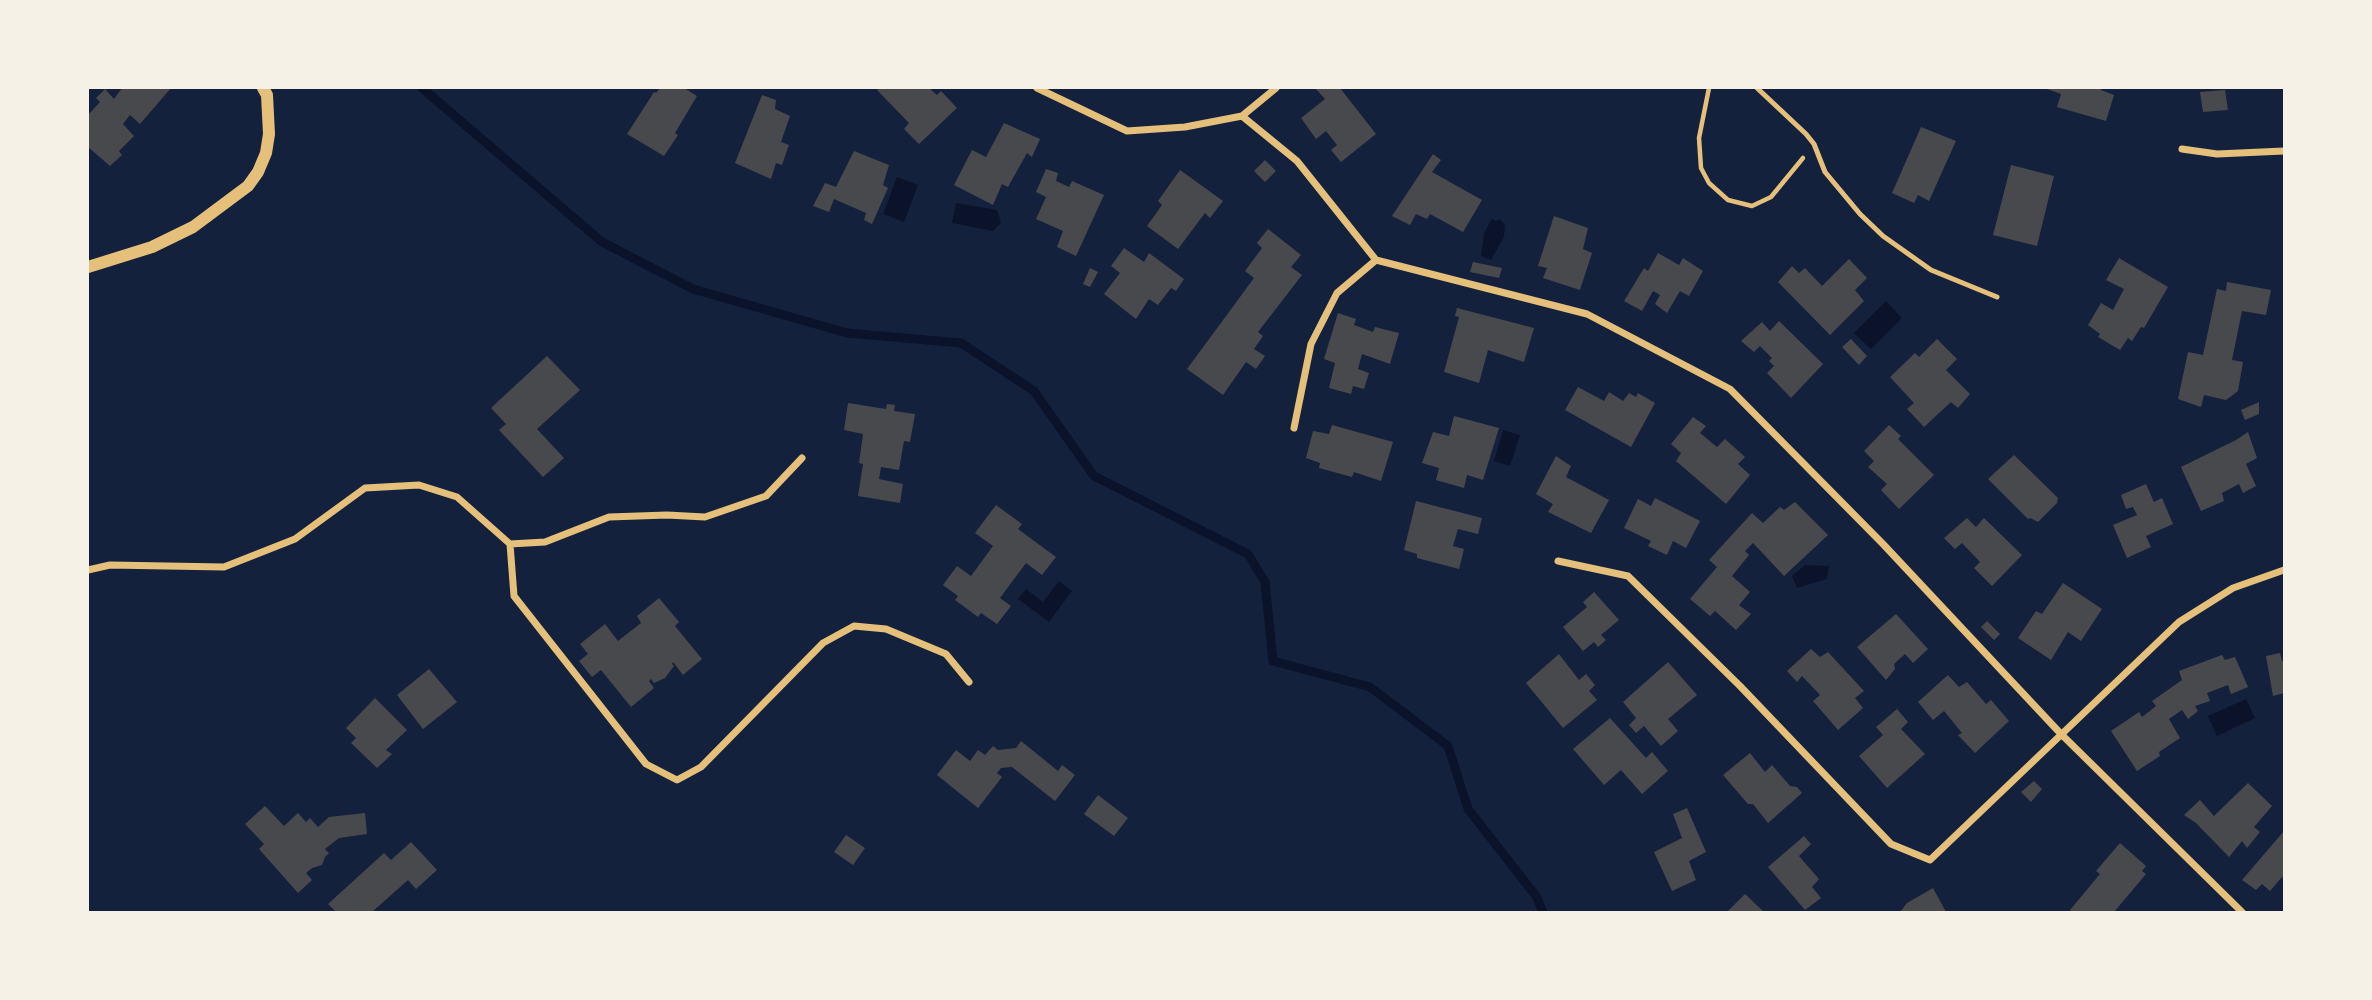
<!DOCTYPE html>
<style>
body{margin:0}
#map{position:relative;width:2372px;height:1000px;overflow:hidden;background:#14213d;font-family:Inter,sans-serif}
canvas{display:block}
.frame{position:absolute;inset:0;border:89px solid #f6f1e7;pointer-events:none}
</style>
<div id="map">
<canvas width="2372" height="1000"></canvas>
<div class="frame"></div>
</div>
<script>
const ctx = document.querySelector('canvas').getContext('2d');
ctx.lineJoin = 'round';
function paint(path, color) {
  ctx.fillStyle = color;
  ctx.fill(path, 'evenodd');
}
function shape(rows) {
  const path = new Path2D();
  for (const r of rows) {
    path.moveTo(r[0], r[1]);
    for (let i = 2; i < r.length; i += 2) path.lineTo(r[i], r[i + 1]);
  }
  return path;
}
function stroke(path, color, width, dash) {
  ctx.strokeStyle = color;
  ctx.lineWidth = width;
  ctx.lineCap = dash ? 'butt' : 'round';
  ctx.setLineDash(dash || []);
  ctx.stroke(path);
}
paint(shape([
 [897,177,918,185,904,222,883,214],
 [956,203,997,210,1001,223,993,231,952,223],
 [1492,219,1496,221,1500,219,1505,225,1504,237,1491,260,1481,256,1484,233],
 [1886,301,1902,318,1871,349,1854,333],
 [1503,430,1520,435,1510,466,1494,461],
 [1805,565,1829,566,1827,579,1797,588,1792,576],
 [1059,581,1072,591,1049,622,1018,599,1026,589,1043,602],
 [2246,699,2255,718,2217,736,2208,716]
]), '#0b132b');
stroke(shape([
 [422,88,602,242,693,289,847,333,961,343,1034,391,1094,476,1248,554,1265,582,1273,661,1370,687,1448,746,1468,809,1536,896,1543,912]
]), '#0b132b', 9);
paint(shape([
 [122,88,171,88,140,124,130,115,123,124,134,136,119,151,122,155,110,166,88,147,89,126,88,115,100,102,96,98,105,89,114,99],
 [660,88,684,88,697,96,675,133,678,135,664,156,627,134,654,92,656,93],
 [880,88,929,88,937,95,941,91,957,108,919,144,904,129,909,123,877,90],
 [1318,88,1340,88,1376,134,1341,162,1331,150,1337,145,1326,131,1316,139,1301,118,1325,99,1316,89],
 [2044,88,2101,88,2101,90,2114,95,2106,121,2057,107,2061,94],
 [2225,90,2228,110,2203,112,2200,92],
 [762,95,776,100,775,109,790,116,781,142,789,145,782,165,776,163,771,179,735,163],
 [1004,123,1040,139,1032,157,1027,153,1008,187,1002,184,993,205,954,185,972,150,986,157],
 [1921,127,1956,141,1929,201,1918,195,1914,203,1892,193],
 [854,151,889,165,883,185,888,188,872,224,864,220,866,213,834,199,829,212,813,206,825,183,836,187],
 [1433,154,1441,160,1432,172,1482,200,1463,232,1430,214,1427,219,1416,214,1410,225,1392,216],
 [1265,160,1276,171,1265,182,1254,171],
 [2011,165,2054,176,2037,246,1993,235],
 [1046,169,1058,173,1056,181,1069,187,1072,181,1104,195,1076,256,1057,247,1063,231,1036,219,1046,197,1036,192],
 [1180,170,1223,201,1210,218,1205,213,1178,249,1147,226,1162,205,1158,201],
 [1554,216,1588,228,1583,249,1592,253,1580,290,1543,278,1547,268,1538,266],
 [1268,229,1301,255,1291,267,1302,275,1258,332,1263,336,1254,349,1265,356,1256,369,1246,362,1223,395,1187,369,1254,278,1245,271,1262,248,1257,243],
 [1124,248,1144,262,1149,253,1184,279,1176,291,1171,288,1158,305,1149,299,1136,319,1104,294,1120,273,1111,266],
 [1658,253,1679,265,1683,258,1703,271,1689,296,1680,291,1667,313,1655,304,1660,295,1653,291,1642,311,1624,301,1644,268,1648,271],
 [2119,258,2168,287,2144,328,2141,327,2132,341,2128,338,2120,350,2098,337,2100,334,2088,325,2101,303,2113,310,2124,289,2106,280],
 [1849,259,1867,278,1855,290,1864,301,1830,335,1778,282,1792,266,1799,273,1805,268,1822,286],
 [1473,262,1502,268,1499,278,1470,272],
 [1090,268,1098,272,1090,287,1083,284],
 [2227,282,2271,290,2266,315,2242,311,2232,360,2243,362,2238,391,2226,400,2204,395,2201,407,2178,399,2188,352,2203,355,2217,289,2226,291],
 [1457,308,1534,328,1524,362,1488,350,1479,383,1444,372,1459,317,1455,316],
 [1338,313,1356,319,1354,325,1373,332,1375,327,1399,333,1390,364,1362,354,1358,369,1369,373,1364,389,1353,386,1351,394,1329,388,1335,363,1324,359],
 [1779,321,1823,364,1791,398,1767,373,1774,366,1769,361,1772,358,1760,346,1754,352,1741,341,1762,322,1770,331],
 [1851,339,1867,356,1859,365,1842,347],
 [1937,339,1957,359,1946,370,1970,394,1958,408,1951,402,1924,427,1907,409,1914,403,1890,377,1915,353,1919,357],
 [547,356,580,390,537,429,564,458,543,477,499,430,506,424,491,408],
 [1578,387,1604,401,1609,392,1623,401,1629,393,1636,397,1638,393,1655,403,1631,447,1565,410],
 [2259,402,2259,414,2245,420,2241,410],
 [848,403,886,409,887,404,895,405,894,411,915,414,910,442,904,441,899,470,881,467,879,479,903,484,900,503,858,496,863,464,859,463,863,434,844,430],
 [1454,416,1499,428,1483,480,1467,475,1464,488,1436,480,1439,468,1422,463,1433,432,1449,436],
 [1693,417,1706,426,1700,433,1717,447,1725,439,1745,457,1738,464,1750,475,1726,504,1676,461,1681,453,1671,444],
 [1332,425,1393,442,1381,481,1354,472,1352,477,1319,468,1320,463,1306,458,1313,431,1329,434],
 [1889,425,1901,436,1898,439,1934,475,1899,509,1881,490,1887,484,1868,467,1874,461,1864,451],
 [2248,432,2257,458,2246,464,2256,486,2243,493,2239,484,2222,493,2224,501,2201,511,2181,467,2236,440],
 [2014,455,2058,498,2057,503,2038,522,2030,518,2028,519,1988,479],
 [1556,456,1571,466,1566,477,1609,500,1591,533,1548,512,1553,504,1536,494],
 [2146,484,2154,502,2162,498,2173,524,2146,536,2151,547,2127,558,2113,525,2137,515,2133,507,2126,509,2121,495],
 [1655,498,1700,521,1686,548,1673,541,1667,555,1648,546,1651,541,1624,528,1638,499,1651,506],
 [1416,501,1482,518,1478,534,1458,529,1453,546,1464,549,1459,569,1417,558,1417,554,1404,550],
 [1795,502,1828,535,1784,576,1753,543,1745,551,1749,555,1732,576,1750,592,1739,605,1751,614,1736,630,1715,611,1710,616,1690,599,1717,567,1709,560,1752,513,1763,523,1780,507,1784,510],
 [996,505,1022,524,1018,529,1056,557,1042,575,1026,563,1000,598,1011,606,997,624,981,613,978,617,955,600,958,596,943,585,957,566,971,576,993,546,975,533],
 [1967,518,1976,527,1984,518,2022,555,1992,586,1974,568,1980,562,1962,543,1955,549,1944,538],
 [2063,583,2102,609,2081,641,2068,632,2051,660,2018,638,2036,611,2042,614],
 [1594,592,1619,620,1601,635,1606,640,1598,647,1594,642,1583,651,1563,627,1587,607,1583,602],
 [659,598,679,622,675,626,702,659,683,675,673,662,672,664,674,666,665,678,654,683,651,679,649,681,654,688,631,707,601,670,592,677,579,661,588,654,580,644,605,624,618,641,641,623,637,616],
 [1896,614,1928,649,1913,663,1905,654,1894,664,1895,669,1886,680,1857,647],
 [1987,621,2000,634,1994,640,1981,627],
 [1811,649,1820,657,1828,652,1864,691,1855,698,1863,708,1838,730,1813,701,1820,695,1802,676,1797,682,1787,671],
 [2280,653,2282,661,2284,661,2284,693,2273,696,2266,656],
 [1559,654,1579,680,1586,674,1595,685,1589,691,1597,700,1563,728,1526,683],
 [2222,655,2225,660,2235,657,2248,687,2231,694,2228,685,2207,693,2210,701,2195,706,2198,711,2188,719,2182,710,2169,719,2180,738,2159,752,2160,756,2137,771,2111,731,2139,712,2142,717,2156,706,2152,701,2182,680,2179,671],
 [1668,662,1697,695,1668,719,1678,731,1661,746,1644,726,1636,733,1629,725,1636,718,1623,702],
 [429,669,457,702,423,729,397,695],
 [1948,675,1959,687,1967,682,1986,704,1991,700,2009,721,1975,753,1958,735,1962,733,1944,711,1933,720,1918,702],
 [375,698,407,730,386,750,392,754,377,768,351,743,356,738,346,728],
 [1897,709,1908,722,1901,729,1925,754,1887,788,1859,756,1883,735,1876,727],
 [1610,718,1646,758,1652,752,1668,771,1642,794,1621,770,1604,785,1573,749],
 [1021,741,1058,771,1062,765,1075,775,1055,801,1012,767,1001,768,997,773,1002,777,978,808,937,775,956,750,970,761,978,750,985,755,993,746,998,750,1016,748],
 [1750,753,1765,772,1772,765,1790,786,1797,787,1802,793,1768,823,1753,804,1748,804,1723,775],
 [2034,781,2042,789,2031,802,2021,792],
 [2248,783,2272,806,2254,827,2260,832,2247,848,2242,841,2229,857,2196,823,2184,815,2200,800,2214,816],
 [1098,795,1128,818,1114,836,1084,814],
 [265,806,284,826,298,813,306,822,310,818,318,827,329,817,365,813,367,834,339,838,325,849,329,853,325,857,322,865,312,868,306,873,312,880,298,893,259,849,264,844,245,824],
 [1687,808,1706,852,1689,861,1696,880,1672,891,1654,852,1682,838,1673,814],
 [2284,831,2284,880,2282,877,2270,891,2262,884,2256,890,2242,880],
 [846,835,865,848,853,865,834,852],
 [1804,836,1811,844,1799,856,1819,879,1812,887,1821,898,1805,910,1768,867],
 [411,842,437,870,416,889,408,880,372,912,336,912,328,904,384,853,391,860],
 [2120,843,2146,866,2142,871,2146,874,2114,912,2072,912,2070,910,2100,874,2096,871],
 [1933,888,1946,912,1900,912,1907,903],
 [1745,894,1764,912,1727,912]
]), '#48494c');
stroke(shape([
 [1709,88,1699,138,1701,168,1709,183,1728,200,1752,206,1771,197,1803,158]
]), '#e5c07b', 4.5);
stroke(shape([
 [1757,88,1806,134,1814,144,1825,172,1860,214,1883,236,1931,270,1997,297]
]), '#e5c07b', 5);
stroke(shape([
 [1037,88,1127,131,1185,127,1242,116,1276,88],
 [1242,116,1297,161,1376,260,1587,314,1730,389,1883,544,2061,734,2242,912],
 [2182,149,2217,154,2284,151],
 [1294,428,1311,344,1337,293,1376,260],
 [510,544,545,542,609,517,667,515,705,517,766,496,802,458],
 [1558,561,1628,576,1740,686,1891,844,1930,860,2179,622,2233,588,2284,570],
 [88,570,110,565,224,567,295,539,365,488,419,485,457,497,510,544,514,596,646,764,677,780,701,767,823,643,854,626,886,629,946,654,969,682]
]), '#e5c07b', 7);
stroke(shape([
 [88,267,152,247,193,227,248,186,258,172,266,153,269,134,267,95,263,88]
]), '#e5c07b', 12);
</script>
